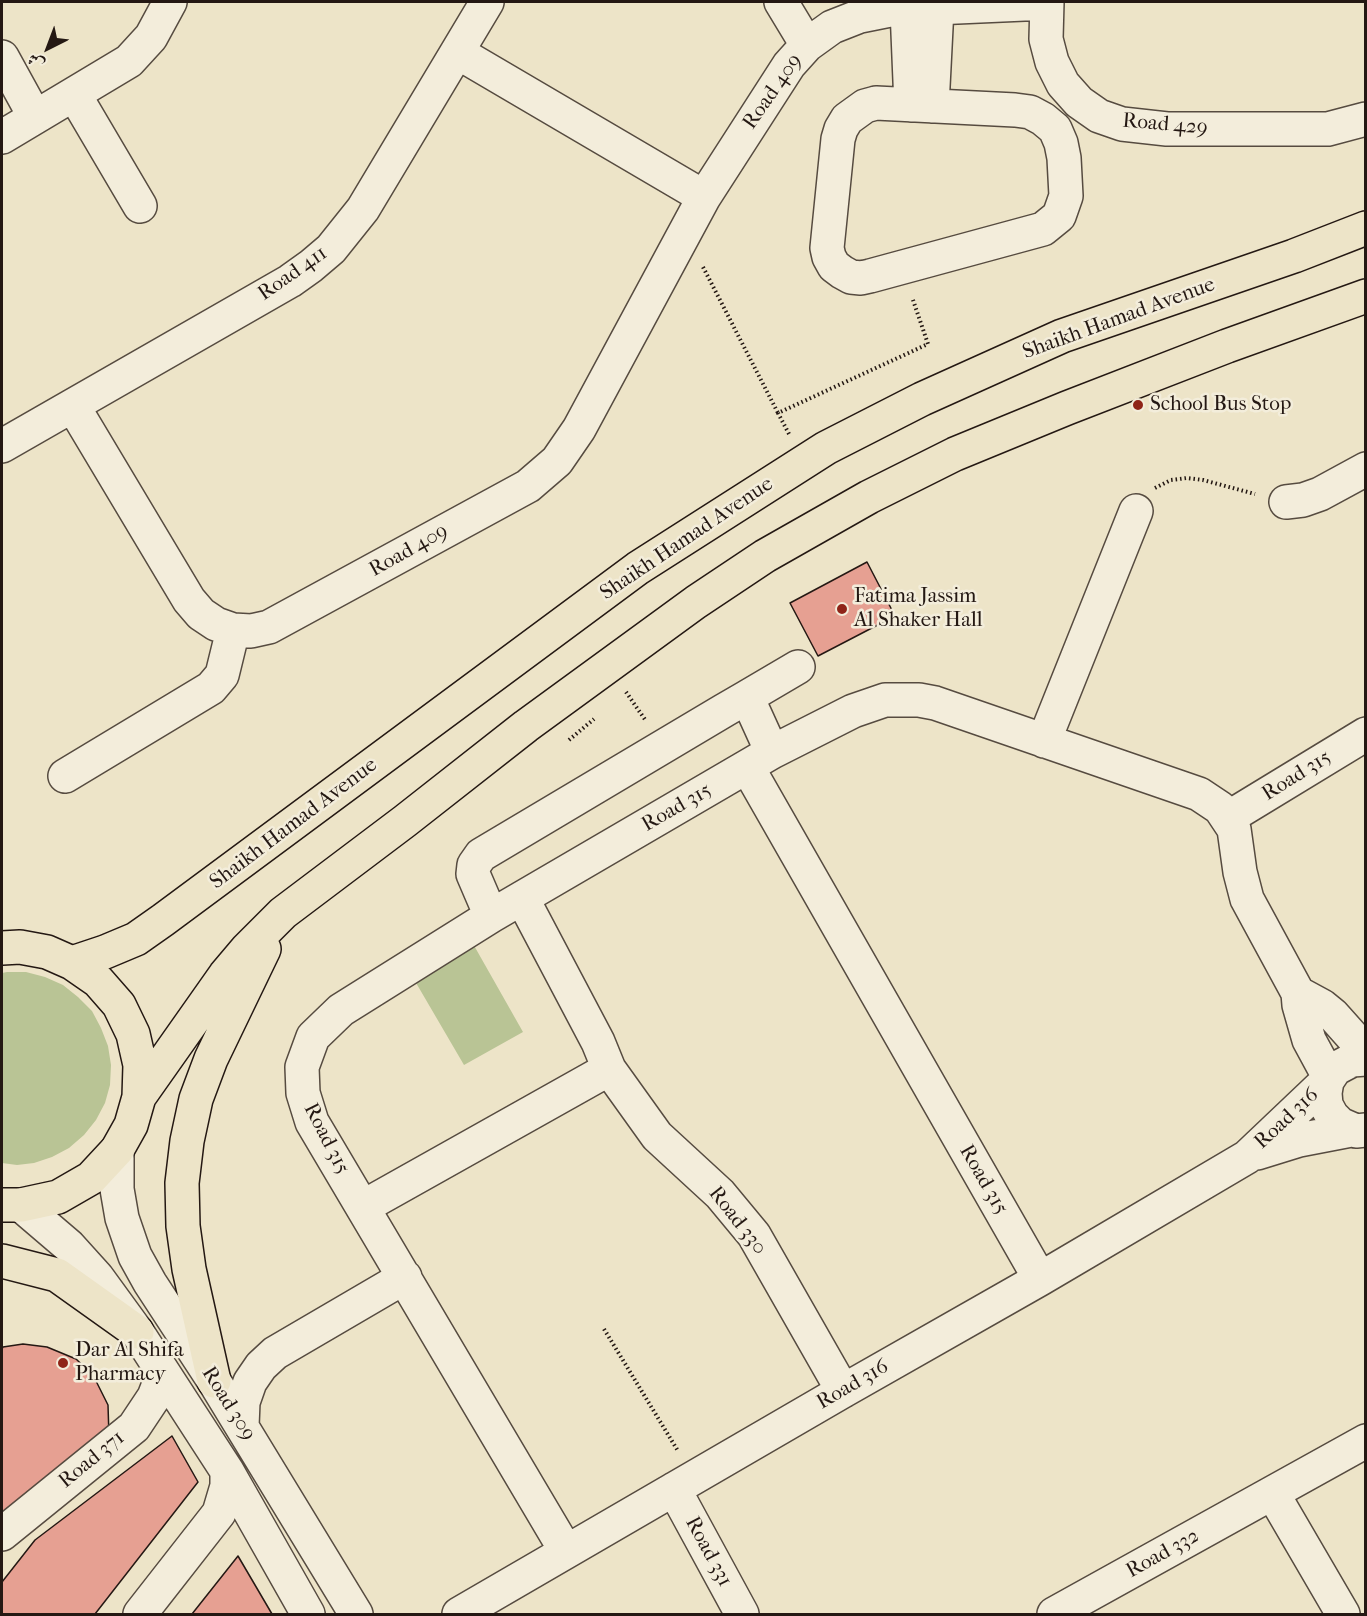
<!DOCTYPE html>
<meta charset="utf-8">
<style>
body{margin:0}
#map{position:relative;width:1367px;height:1616px;overflow:hidden;background:#ede4c8;font-family:"IM FELL French Canon",Amiri,serif}
canvas{display:block}
.frame{position:absolute;inset:0;border:3px solid #241813;pointer-events:none}
.north{position:absolute;left:18px;top:18px;width:60px;height:60px;-webkit-text-stroke:4px #f3eddb;paint-order:stroke;rotate:222deg;font-size:16px;font-weight:700;line-height:24px;text-align:center;color:#241813}
.north::after{content:'';display:block;margin:auto;width:21px;height:27px;background:#241813;clip-path:polygon(50% 0,100% 100%,50% 72%,0 100%)}
</style>
<div id="map">
<canvas width="1367" height="1616"></canvas>
<div class="frame"></div>
<div class="north">ش</div>
</div>
<script>
const ctx = document.querySelector('canvas').getContext('2d');
ctx.lineJoin = 'round';
function paint(path, color) {
  ctx.fillStyle = color;
  ctx.fill(path, 'evenodd');
}
function shape(rows) {
  const path = new Path2D();
  for (const r of rows) {
    path.moveTo(r[0], r[1]);
    for (let i = 2; i < r.length; i += 2) path.lineTo(r[i], r[i + 1]);
  }
  return path;
}
function stroke(path, color, width, dash) {
  ctx.strokeStyle = color;
  ctx.lineWidth = width;
  ctx.lineCap = dash ? 'butt' : 'round';
  ctx.setLineDash(dash || []);
  ctx.stroke(path);
}
function label(font, color, halo, rows, align = 'center') {
  ctx.font = font + ' "IM FELL French Canon",serif';
  ctx.lineWidth = 5;
  ctx.setLineDash([]);
  ctx.textBaseline = 'middle';
  ctx.strokeStyle = halo;
  ctx.fillStyle = color;
  for (const [text, x, y, turn = 0] of rows) {
    ctx.save();
    ctx.translate(x, y);
    ctx.rotate((+turn || 0) * Math.PI / 180);
    ctx.textAlign = isNaN(turn) ? turn : align;
    if (halo) ctx.strokeText(text, 0, 0);
    ctx.fillText(text, 0, 0);
    ctx.restore();
  }
}
paint(shape([
 [472,942,523,1032,464,1065,412,976],
 [7,972,26,972,45,977,63,985,78,997,92,1011,101,1028,108,1046,111,1065,110,1085,105,1103,96,1120,84,1135,69,1148,52,1157,34,1163,17,1165,2,1163,2,973]
]), '#b9c495');
const building = shape([
 [867,562,895,616,818,656,790,603,867,562],
 [23,1344,47,1347,76,1359,93,1375,108,1405,109,1437,2,1525,2,1349,3,1347,23,1344],
 [172,1436,198,1482,95,1614,2,1614,2,1582,35,1540,172,1436],
 [238,1556,272,1614,192,1614,238,1556]
]);
paint(building, '#e6a092');
stroke(building, '#241813', 1.5);
const minor = shape([
 [781,2,807,45],
 [1047,2,1046,39,1052,62,1063,84,1079,102,1099,116,1122,124,1167,129,1328,129,1366,119],
 [907,9,911,105],
 [457,52,704,197],
 [2,57,35,117],
 [74,94,140,206],
 [876,103,1015,110,1030,112,1043,119,1055,129,1061,143,1064,158,1066,196,1059,216,1043,229,870,276,861,278,851,277,842,272,834,266,829,257,827,248,838,139,841,129,847,119,865,106,876,103],
 [932,106,937,8],
 [2,137,129,61,151,37,170,2],
 [73,406,189,600,201,614,216,624,233,630,251,631,269,627,528,486,557,461,579,429,704,197,789,65,807,45,832,27,860,16,890,10,1047,3],
 [2,446,290,281,311,266,331,249,363,209,487,2],
 [1286,502,1303,500,1320,494,1366,469],
 [747,697,798,667],
 [1044,741,1136,511],
 [748,768,1040,1279],
 [65,776,211,688,222,675,233,630],
 [1228,818,1366,734],
 [522,898,598,1042,609,1069,657,1136,720,1194,754,1235,843,1391],
 [491,916,473,874,474,865,481,855,723,711,747,697,772,752],
 [1298,993,1322,1006,1333,1015,1366,1052],
 [1366,1059,1352,1060,1335,1069,1327,1081,1325,1093,1326,1105,1332,1116,1340,1124,1356,1131,1366,1130],
 [117,1150,117,1189,122,1218,135,1256,150,1283,214,1381,356,1614],
 [1257,1153,1299,1140,1351,1130],
 [21,1205,69,1246,97,1277,137,1332,227,1471,308,1614],
 [363,1207,609,1069],
 [242,1426,243,1402,250,1382,261,1366,275,1353,405,1277],
 [674,1489,742,1614],
 [1273,1494,1343,1614],
 [2,1534,134,1427,154,1397,159,1384,160,1370],
 [566,1551,312,1122,303,1093,302,1067,313,1037,341,1010,491,916,772,752,853,711,885,700,919,700,935,703,1199,794,1220,808,1234,829,1240,872,1247,899,1298,993,1299,1005,1309,1040,1329,1077],
 [140,1614,219,1513,227,1486,227,1471],
 [459,1614,843,1391,1040,1279,1247,1157,1327,1081],
 [1054,1614,1366,1441]
]);
const major = shape([
 [2,948,20,947,47,952,72,963,98,981,119,1005,133,1034,140,1065,139,1097,131,1125,117,1150,91,1178,58,1197,21,1205,2,1205],
 [72,963,105,952,136,939,163,920,638,568,826,448,922,399,1062,336,1294,256,1366,228],
 [139,1097,225,975,247,949,283,913,405,821,526,726,696,602,765,556,869,497,955,454,1067,408,1227,346,1366,296],
 [2,1261,57,1275,137,1332],
 [214,1381,189,1269,183,1226,182,1183,187,1141,196,1099,211,1059,264,949]
]);
stroke(minor, '#564b40', 36);
stroke(major, '#241813', 36);
stroke(shape([
 [703,267,778,413],
 [789,434,778,413,928,344,912,297],
 [1155,488,1171,480,1187,478,1203,480,1255,494],
 [626,692,646,721],
 [569,740,594,719],
 [604,1329,678,1451]
]), '#241813', 4, [1.5, 3]);
stroke(minor, '#f3eddb', 33);
stroke(major, '#ede4c8', 33);
for (const [x, y, r, color] of [
 [1138,405,6,"#8f2418"],
 [842,609,6,"#8f2418"],
 [63,1363,6,"#8f2418"]
]) {
  const dot = new Path2D();
  dot.arc(x, y, r, 0, 2 * Math.PI);
  ctx.fillStyle = color;
  ctx.fill(dot);
  stroke(dot, '#f3eddb', 2);
}
label('21px', '#241813', '#f3eddb', [
 ["Road 409",773,92,-55],
 ["Road 429",1165,125,5],
 ["Road 411",293,274,-35],
 ["Shaikh Hamad Avenue",1119,319,-20],
 ["Shaikh Hamad Avenue",687,539,-34],
 ["Road 409",409,551,-29],
 ["Road 315",1297,776,-32],
 ["Road 315",677,808,-30],
 ["Shaikh Hamad Avenue",294,824,-37],
 ["Road 316",1287,1119,-43],
 ["Road 315",326,1139,63],
 ["Road 315",983,1180,60],
 ["Road 330",737,1221,52],
 ["Road 316",853,1385,-30],
 ["Road 309",228,1404,58],
 ["Road 371",92,1460,-39],
 ["Road 331",708,1552,62],
 ["Road 332",1163,1554,-29]
]);
label('21px', '#241813', '#f3eddb', [
 ["School Bus Stop",1150,405],
 ["Fatima Jassim",854,597],
 ["Al Shaker Hall",854,621],
 ["Dar Al Shifa",75,1351],
 ["Pharmacy",75,1375]
], 'left');
</script>
